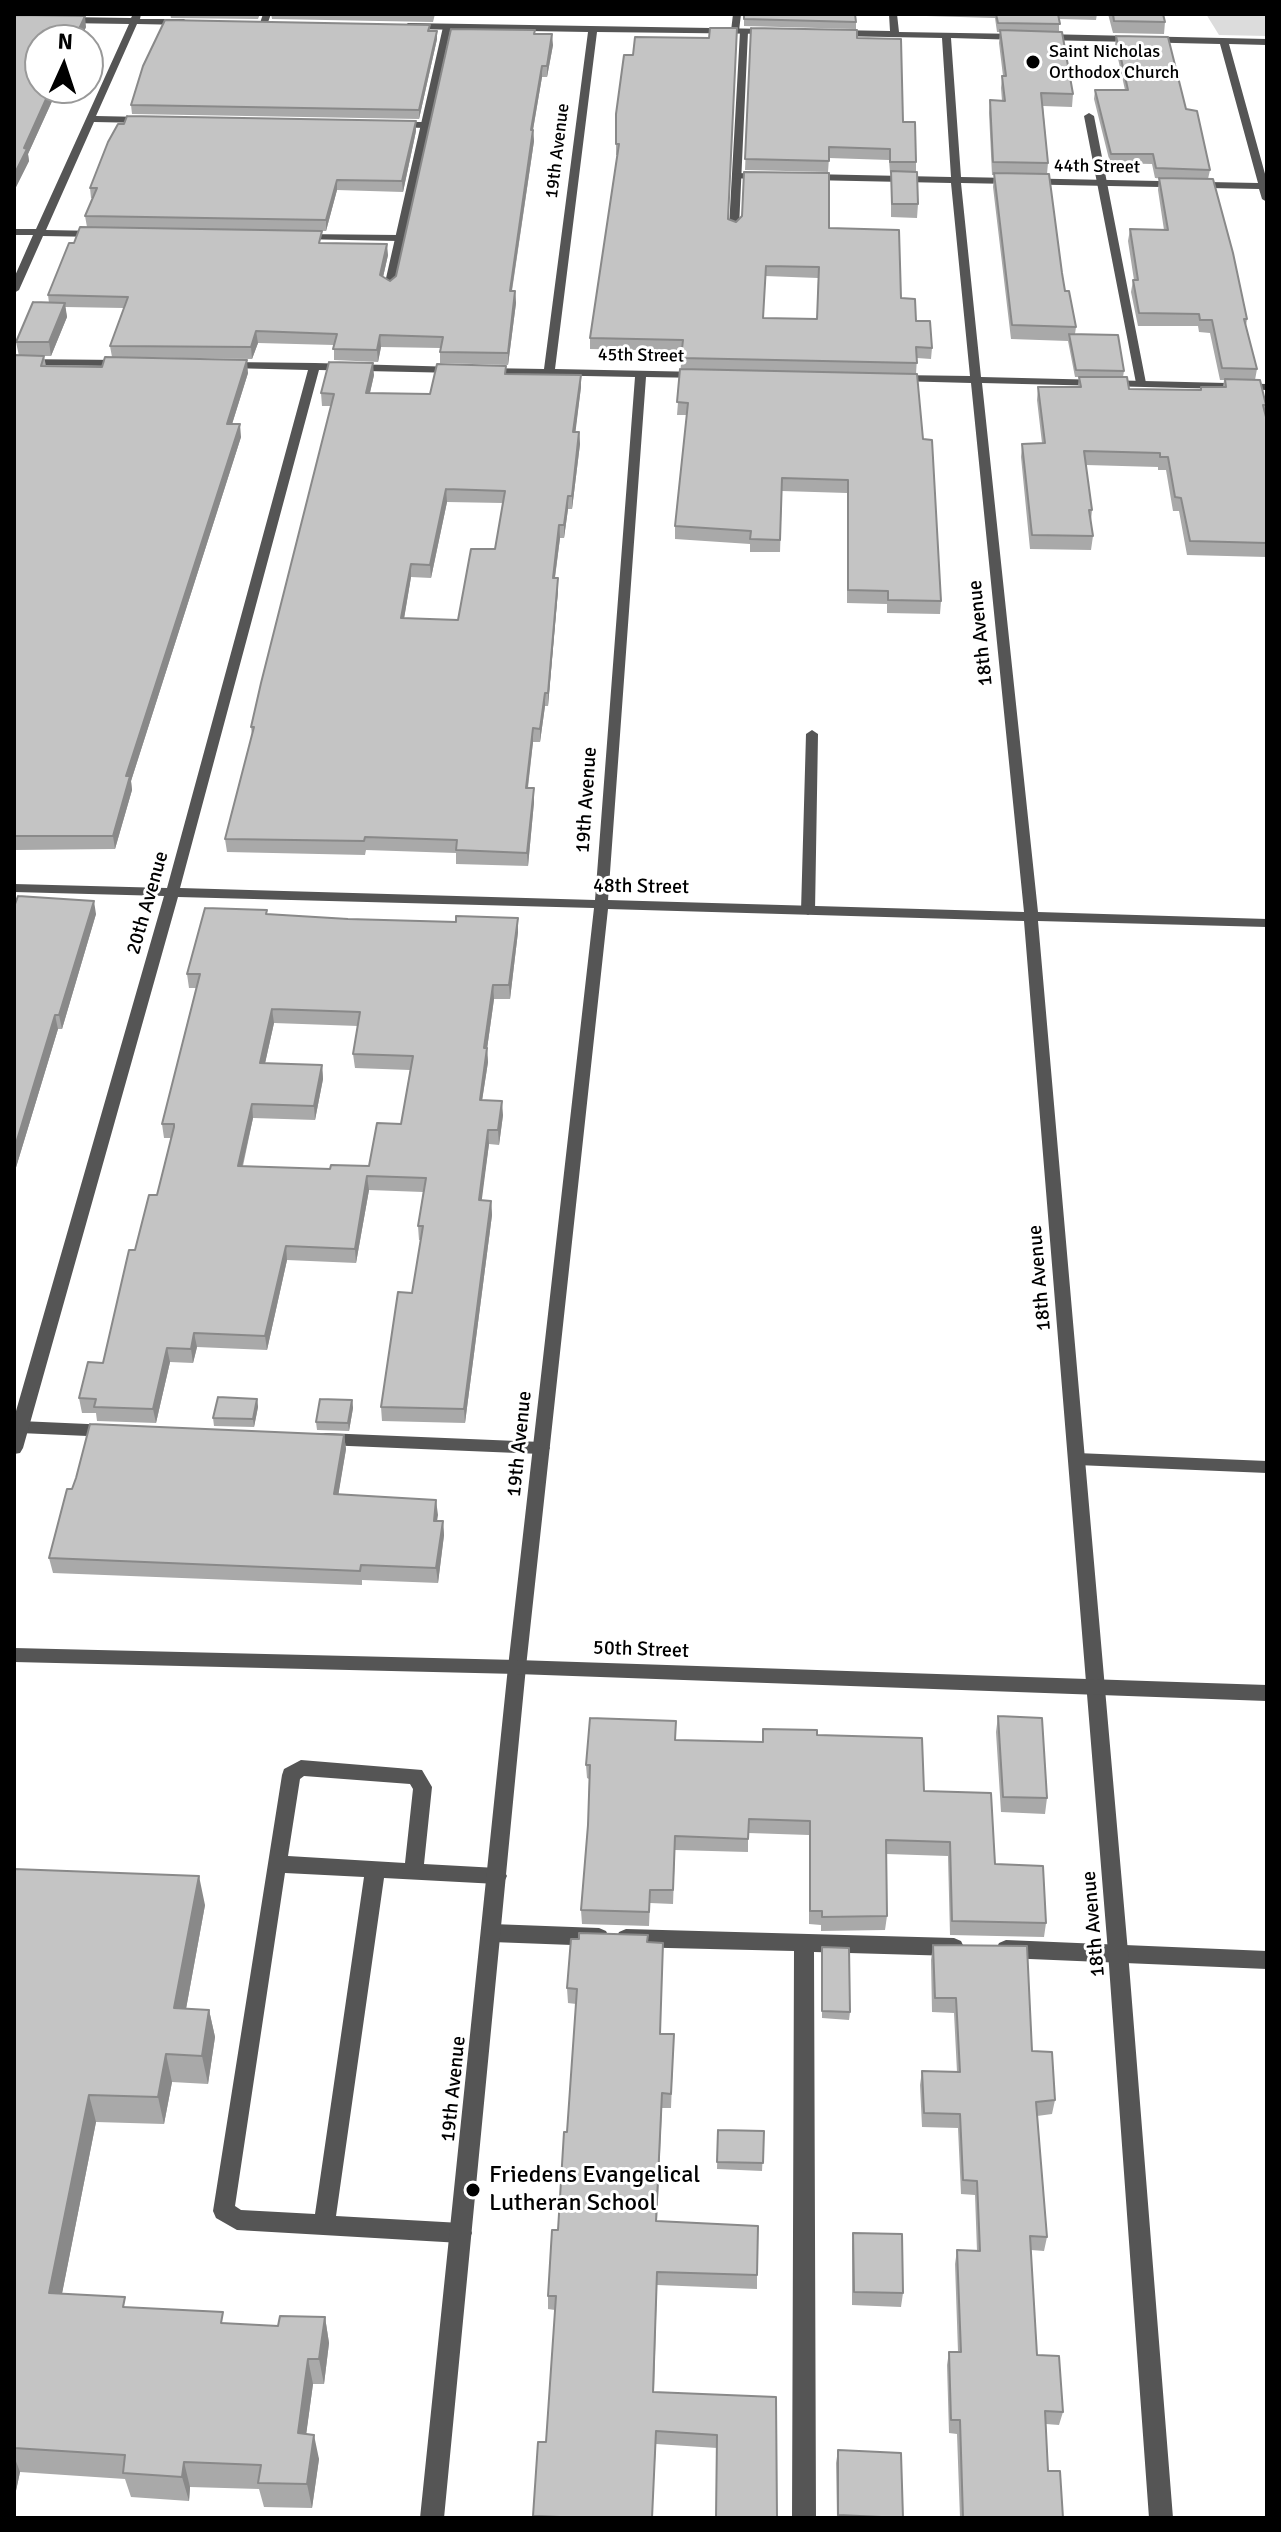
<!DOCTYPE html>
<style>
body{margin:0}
#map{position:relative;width:1281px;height:2532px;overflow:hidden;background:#fff;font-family:Signika,sans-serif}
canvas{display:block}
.frame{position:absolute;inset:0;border:16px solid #000;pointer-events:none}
.north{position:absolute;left:24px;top:24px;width:80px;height:80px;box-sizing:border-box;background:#fff;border:2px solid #999;border-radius:50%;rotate:3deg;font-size:22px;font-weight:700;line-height:32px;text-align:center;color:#000}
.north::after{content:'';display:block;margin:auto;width:28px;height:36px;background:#000;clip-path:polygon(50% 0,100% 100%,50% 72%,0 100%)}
</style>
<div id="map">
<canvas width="1281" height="2532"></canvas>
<div class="frame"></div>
<div class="north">N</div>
</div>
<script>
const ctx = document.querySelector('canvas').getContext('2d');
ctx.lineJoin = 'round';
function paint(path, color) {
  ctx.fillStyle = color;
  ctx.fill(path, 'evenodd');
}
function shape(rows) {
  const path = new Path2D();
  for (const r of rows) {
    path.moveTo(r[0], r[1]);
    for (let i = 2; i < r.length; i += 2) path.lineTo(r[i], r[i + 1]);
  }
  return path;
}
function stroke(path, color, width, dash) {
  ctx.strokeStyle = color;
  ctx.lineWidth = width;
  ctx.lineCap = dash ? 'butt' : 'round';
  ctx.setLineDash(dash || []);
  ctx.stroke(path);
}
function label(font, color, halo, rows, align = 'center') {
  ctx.font = font + ' Signika,sans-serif';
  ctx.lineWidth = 6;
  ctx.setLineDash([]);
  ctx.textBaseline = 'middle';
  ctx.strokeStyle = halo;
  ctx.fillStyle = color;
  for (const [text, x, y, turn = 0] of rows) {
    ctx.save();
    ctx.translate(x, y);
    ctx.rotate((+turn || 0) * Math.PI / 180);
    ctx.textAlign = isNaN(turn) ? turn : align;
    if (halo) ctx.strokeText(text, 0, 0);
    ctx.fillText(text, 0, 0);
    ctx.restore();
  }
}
paint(shape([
 [1206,14,1267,14,1267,36,1219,35]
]), '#dcdcdc');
paint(shape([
 [263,14,271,14,267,25,260,23,263,14],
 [733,14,741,14,739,31,735,34,731,31,733,14],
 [447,24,451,27,394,287,389,290,384,287,443,27,447,24],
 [744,29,748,32,739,227,734,230,729,227,740,32,744,29],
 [1089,113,1094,116,1146,383,1141,386,1136,383,1084,116,1089,113],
 [812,730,818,734,815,911,808,915,801,911,806,734,812,730],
 [20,1421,110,1425,116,1427,118,1431,116,1435,110,1437,20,1433,14,1431,14,1423,20,1421],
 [325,1433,541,1442,547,1443,550,1448,547,1453,541,1454,325,1445,319,1444,317,1439,319,1434,325,1433],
 [1077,1453,1267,1461,1267,1473,1077,1465,1071,1464,1068,1459,1071,1454,1077,1453],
 [301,1760,422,1770,432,1787,424,1864,497,1868,504,1870,507,1876,504,1882,497,1884,384,1878,336,2216,461,2223,469,2226,472,2233,469,2240,461,2243,237,2230,216,2218,213,2211,282,1775,284,1769,301,1760],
 [304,1776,410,1784,413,1789,405,1863,288,1856,300,1779,304,1776],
 [285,1873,364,1877,315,2214,241,2210,235,2206,285,1873],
 [492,1924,599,1928,606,1931,609,1937,606,1943,599,1946,492,1942,485,1939,482,1933,485,1927,492,1924],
 [626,1929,954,1938,961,1941,964,1947,961,1953,954,1956,814,1952,816,2518,792,2518,794,1951,626,1947,619,1944,616,1938,619,1932,626,1929],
 [1006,1940,1267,1951,1267,1969,1006,1958,999,1955,996,1949,999,1943,1006,1940]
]), '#555');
paint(shape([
 [133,14,141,14,140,19,184,19,188,22,184,25,137,24,96,116,144,117,149,120,144,123,94,122,46,230,98,231,103,234,98,237,43,236,19,290,14,293,14,278,33,235,14,235,14,229,36,229,129,24,64,23,60,20,64,17,131,18,133,14],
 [889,14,897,14,899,32,1020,34,1025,37,1020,40,951,38,961,177,1258,183,1220,44,1043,40,1038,37,1043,34,1267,39,1267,45,1229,44,1267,181,1267,202,1262,199,1259,189,961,183,981,377,1267,384,1267,390,982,383,1038,912,1267,919,1267,927,1038,921,1128,1952,1173,2518,1149,2518,1108,1952,1024,921,608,909,526,1667,444,2518,420,2518,508,1667,594,908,178,897,23,1448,20,1453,14,1454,14,1418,164,896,14,892,14,884,167,888,308,370,229,368,224,365,229,362,315,363,458,367,463,370,458,373,319,370,180,888,595,900,635,377,485,374,480,371,485,368,544,369,588,32,408,29,404,26,408,23,772,29,776,32,775,34,597,32,555,369,702,372,707,375,702,378,646,377,608,900,1024,912,971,383,897,381,892,378,897,375,970,376,951,183,809,180,804,177,809,174,951,177,942,38,835,36,831,33,835,30,890,31,889,14],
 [395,122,426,122,431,125,426,128,392,127,390,125,395,122],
 [737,173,766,174,771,177,766,180,734,178,732,176,737,173],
 [301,234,399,235,404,238,399,241,297,239,296,237,301,234],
 [14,359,122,360,127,363,122,366,14,365,14,359]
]), '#555');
paint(shape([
 [14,1648,517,1660,1267,1685,1267,1701,517,1674,14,1662,14,1648]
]), '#555');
paint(shape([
 [14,14,92,14,91,15,37,15,86,27,28,154,29,161,14,191],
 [170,14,260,14,258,19,171,18],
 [271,14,435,14,433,22,272,19],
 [744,14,856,22,856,29,744,26],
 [926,14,1097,14,1096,20,1059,19,1059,31,1073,94,1072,107,1043,106,1048,163,1047,174,1062,273,1065,291,1076,327,1075,334,1124,371,1123,377,1129,389,1200,390,1201,387,1223,387,1224,380,1220,380,1210,333,1199,332,1198,326,1138,326,1131,292,1133,280,1134,280,1128,241,1130,229,1164,230,1158,190,1159,178,1247,319,1246,326,1257,369,1255,380,1266,405,1265,413,1267,421,1267,557,1187,555,1179,511,1173,511,1166,470,1158,470,1158,467,1086,465,1092,510,1091,521,1093,536,1091,550,1030,549,1021,457,1022,444,1042,443,1037,400,1038,387,1078,387,1079,377,1075,377,1068,341,1011,339,993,187,994,175,992,175,989,113,990,100,1002,101,1001,88,1002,76,1003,76,999,43,1000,32,997,32,995,18,926,16],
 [1108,14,1163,14,1165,22,1164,34,1113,33],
 [430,25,430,31,437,31,437,39,419,119,132,114,131,105],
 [751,28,857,38,903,122,916,162,916,172,918,204,917,218,891,217,891,173,890,173,889,160,829,158,828,172,745,170],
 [535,34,553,45,547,77,542,77,533,130,534,141,512,291,515,291,516,303,508,365,440,363,440,348,381,347,378,362,334,360,334,345,258,343,252,359,112,357,110,346,124,308,65,307,67,317,51,356,44,356,46,366,248,373,232,424,241,437,131,781,132,790,115,849,14,850,14,355,19,356,16,342,49,303,48,295,323,243,388,255,383,277,390,281,396,276],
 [1116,36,1186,109,1210,170,1208,179,1155,178,1152,164,1110,163,1094,99,1095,90,1125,90,1115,45],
 [616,114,728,219,736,222,829,228,901,298,916,321,932,348,931,359,917,358,916,374,941,601,940,614,887,613,887,604,847,603,847,493,782,491,780,552,750,552,750,544,675,539,675,526,687,415,677,415,682,351,590,349,590,338,617,155,616,155],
 [765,276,818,278,817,319,763,318],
 [416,131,403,192,337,190,326,231,87,227,85,216,93,198,91,198,90,188],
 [506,366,506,374,581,387,575,432,579,432,580,444,572,509,568,509,564,538,560,538,555,578,558,591,548,706,545,706,540,742,533,742,528,788,534,788,534,802,528,866,456,864,456,853,366,850,365,855,227,852,225,839,252,735,251,727,331,406,322,406,321,393,374,375,370,393,430,394],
 [447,502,503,503,495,549,458,620,404,618,411,577,431,578],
 [14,907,96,914,62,1029,58,1029,14,1174],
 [267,910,267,914,518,932,510,999,494,999,487,1049,488,1062,482,1100,503,1115,499,1145,489,1144,481,1200,491,1201,492,1215,465,1423,382,1421,381,1407,412,1293,421,1240,419,1240,418,1226,423,1192,369,1190,356,1263,287,1260,267,1350,197,1347,193,1363,170,1362,156,1423,97,1421,96,1413,82,1413,79,1398,103,1363,135,1250,157,1195,172,1138,164,1138,162,1124,196,988,189,988,187,974],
 [274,1023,358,1026,353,1054,355,1068,410,1070,401,1124,369,1166,330,1169,243,1166,253,1118,315,1120,323,1079,322,1065,265,1063],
 [257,1399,258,1407,254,1427,214,1426,213,1418],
 [352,1400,353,1408,349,1431,317,1430,316,1422],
 [344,1435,346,1449,338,1495,436,1500,437,1521,443,1521,444,1535,438,1583,362,1580,362,1585,53,1573,49,1558,72,1489],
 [998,1716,1047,1798,1045,1814,1001,1812,996,1732],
 [817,1735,924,1791,995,1864,1046,1923,1044,1937,950,1935,948,1856,886,1854,887,1916,885,1930,821,1931,821,1925,809,1924,809,1835,748,1833,748,1852,675,1850,673,1904,650,1903,649,1926,582,1924,581,1910,588,1825,589,1779,587,1778,586,1765,675,1740,763,1742],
 [14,1869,205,1905,186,2009,209,2010,215,2037,208,2084,172,2082,164,2124,96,2122,62,2293,128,2307,226,2323,278,2326,325,2317,329,2343,324,2384,313,2384,306,2434,319,2459,312,2508,264,2507,259,2489,190,2487,189,2501,131,2497,125,2479,20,2472,14,2500],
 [648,1942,660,2034,674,2034,671,2108,662,2108,657,2221,757,2275,757,2289,657,2285,654,2392,776,2397,717,2448,656,2444,652,2518,533,2518,538,2442,546,2442,555,2310,548,2309,548,2296,558,2230,567,2132,576,2004,568,2003,567,1988],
 [933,1945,1032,2051,1055,2100,1052,2114,1037,2116,1047,2237,1044,2251,1031,2250,1037,2355,1063,2412,1059,2425,1046,2424,1048,2471,1063,2518,960,2518,957,2434,949,2433,947,2365,949,2352,958,2352,955,2264,957,2250,977,2251,975,2195,961,2194,958,2128,922,2127,920,2085,922,2071,957,2072,954,2013,932,2012,931,1960],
 [822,1947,850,2012,849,2020,822,2018],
 [718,2130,764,2131,762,2171,717,2169],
 [853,2233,903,2293,901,2307,852,2305,852,2246],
 [838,2450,903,2518,837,2518,836,2463]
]), '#a9a9a9');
paint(shape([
 [85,16,86,27,80,40,74,40],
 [437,31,437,39,419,119,419,110],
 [552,34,553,45,547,77,547,66],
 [542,66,542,77,531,141,531,130],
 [51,88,58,88,28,154,29,161,14,191,14,175,24,148],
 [416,121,416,131,403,192,402,181],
 [533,130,534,141,510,302,510,291],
 [337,180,337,190,326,231,326,220],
 [387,244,388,255,381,286,380,275],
 [515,291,516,303,508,365,508,353],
 [65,303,67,317,51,356,49,342],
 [256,331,258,343,252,359,251,347],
 [380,335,381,347,378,362,377,350],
 [247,360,248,373,228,437,227,424],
 [373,363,374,375,367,405,366,393],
 [581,375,581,387,574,444,573,432],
 [240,424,241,437,131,781,132,790,115,849,113,836,126,776],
 [579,432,580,444,572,509,572,496],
 [446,489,447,502,431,578,430,565],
 [568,496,568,509,564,538,564,525],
 [559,525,560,538,553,591,553,578],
 [411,564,411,577,402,631,401,618],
 [558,578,558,591,548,706,548,693],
 [545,693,545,706,540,742,540,729],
 [533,728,533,742,526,801,526,788],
 [534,788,534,802,528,866,527,853],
 [94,901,96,914,62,1029,59,1015],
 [518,918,518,932,510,999,509,985],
 [493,985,494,999,487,1049,488,1062,480,1114,480,1100,484,1048],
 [272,1009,274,1023,262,1077,260,1063],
 [55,1015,58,1029,14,1174,14,1150],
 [322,1065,323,1079,315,1120,314,1106],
 [502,1101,503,1115,499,1145,498,1130],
 [252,1104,253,1118,239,1180,238,1166],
 [488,1130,489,1144,480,1214,479,1200],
 [367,1176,369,1190,356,1263,355,1249],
 [491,1201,492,1215,465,1423,464,1409],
 [286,1246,287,1260,267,1350,265,1336],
 [194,1333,197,1347,193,1363,191,1349],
 [167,1348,170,1362,156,1423,153,1409],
 [257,1399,258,1407,254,1427,253,1419],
 [352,1400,353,1408,349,1431,348,1423],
 [344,1435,346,1449,336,1509,334,1494],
 [436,1500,438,1515,435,1535,434,1521],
 [443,1521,444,1535,438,1583,436,1568],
 [199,1876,205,1905,181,2036,174,2008],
 [209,2010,215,2037,208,2084,202,2056],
 [166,2054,172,2082,164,2124,158,2097],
 [89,2095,96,2122,57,2319,49,2293],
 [325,2317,329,2343,324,2384,319,2359],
 [308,2359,313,2384,303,2458,298,2433],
 [314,2435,319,2459,312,2508,307,2484],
 [14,2456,20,2472,14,2500],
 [184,2462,190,2487,189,2501,182,2477]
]), '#898989');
const building = shape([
 [744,14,855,14,856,22,744,19,744,14],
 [996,14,1058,14,1060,24,998,23,996,14],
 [1113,14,1163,14,1165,22,1114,21,1113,14],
 [14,15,85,16,74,40,40,40,40,88,51,88,24,148,27,149,14,175,14,15],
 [165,20,430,25,428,31,437,31,419,110,131,105,143,66,165,20],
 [710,28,737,28,728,219,736,222,742,216,744,172,829,173,829,228,899,230,901,298,915,299,916,321,930,321,932,348,916,347,917,363,681,358,683,340,590,338,619,144,616,144,616,114,624,55,633,55,635,37,709,38,710,28],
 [766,266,819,267,817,319,763,318,766,266],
 [751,28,857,30,857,38,901,39,903,122,915,122,916,162,890,162,890,149,829,147,829,161,745,159,751,28],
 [451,29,535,30,534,34,552,34,547,66,542,66,531,130,533,130,510,291,515,291,508,353,440,352,443,337,380,335,377,350,333,349,337,334,256,331,251,347,110,346,128,297,48,295,69,243,74,243,80,227,322,231,319,243,387,244,380,275,390,281,396,276,451,29],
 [1000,30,1062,32,1073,94,1041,93,1048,163,993,162,990,100,1005,101,1002,76,1006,76,1000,30],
 [1116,36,1168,37,1186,109,1197,111,1210,170,1156,168,1153,154,1111,154,1095,90,1128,90,1116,36],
 [127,116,416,121,402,181,337,180,326,220,85,216,97,188,90,188,108,142,118,124,124,124,127,116],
 [891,171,917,172,918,204,892,204,891,171],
 [994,173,1049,174,1062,273,1065,291,1069,291,1076,327,1012,325,994,173],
 [1159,178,1213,179,1233,253,1247,319,1244,319,1257,369,1222,368,1212,320,1200,320,1199,314,1139,313,1133,280,1138,280,1130,229,1168,230,1159,178],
 [33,302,65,303,49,342,16,342,33,302],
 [1069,334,1118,335,1124,371,1076,370,1069,334],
 [14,355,44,356,41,366,102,367,105,357,247,360,227,424,240,424,126,776,130,776,113,836,14,836,14,355],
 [329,362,373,363,366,393,430,394,437,364,506,366,505,374,581,375,573,432,579,432,572,496,568,496,564,525,559,525,553,578,558,578,548,693,545,693,540,729,533,728,526,788,534,788,527,853,456,850,457,840,365,837,364,841,225,839,254,727,251,727,261,683,334,394,321,393,329,362],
 [446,489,505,491,495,549,471,549,458,620,401,618,411,564,430,565,446,489],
 [680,369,917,374,923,439,932,440,941,601,888,600,888,591,848,590,848,480,782,478,780,540,750,539,751,531,675,526,688,403,677,402,680,369],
 [1079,377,1127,377,1129,389,1201,390,1201,387,1226,387,1225,379,1260,380,1266,405,1263,405,1267,421,1267,543,1190,541,1181,498,1175,497,1168,457,1160,457,1160,453,1084,451,1092,510,1089,510,1093,536,1032,535,1022,444,1045,443,1038,387,1081,387,1079,377],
 [18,896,94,901,59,1015,55,1015,14,1150,14,907,18,896],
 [205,908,267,910,266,914,348,919,456,922,456,916,518,918,509,985,493,985,484,1048,487,1048,480,1100,502,1101,498,1130,488,1130,479,1200,491,1201,464,1409,381,1407,398,1292,412,1293,423,1226,418,1226,426,1178,367,1176,355,1249,286,1246,265,1336,194,1333,191,1349,167,1348,153,1409,94,1407,96,1399,79,1398,88,1362,103,1363,129,1250,135,1250,149,1195,157,1195,174,1127,174,1124,162,1124,200,974,187,974,205,908],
 [272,1009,360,1012,353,1054,413,1056,401,1124,377,1123,369,1166,331,1165,330,1169,238,1166,252,1104,314,1106,322,1065,260,1063,272,1009],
 [218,1397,257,1399,253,1419,213,1418,218,1397],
 [320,1399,352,1400,348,1423,316,1422,320,1399],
 [90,1424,344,1435,334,1494,436,1500,434,1521,443,1521,436,1568,361,1565,360,1571,49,1558,67,1489,72,1489,76,1478,90,1424],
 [998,1716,1042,1718,1047,1798,1003,1797,998,1716],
 [590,1718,676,1721,675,1740,763,1742,763,1729,817,1730,817,1735,922,1738,924,1791,991,1793,995,1864,1043,1866,1046,1923,952,1921,950,1842,886,1840,887,1916,822,1917,822,1911,810,1911,810,1821,749,1819,748,1839,675,1836,673,1890,650,1890,649,1912,581,1910,588,1825,590,1765,586,1765,590,1718],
 [14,1869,199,1876,174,2008,209,2010,202,2056,166,2054,158,2097,89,2095,49,2293,125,2297,123,2307,223,2312,221,2323,278,2326,280,2316,325,2317,319,2359,308,2359,298,2433,314,2435,307,2484,258,2483,261,2465,184,2462,182,2477,123,2473,125,2455,14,2448,14,1869],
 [579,1933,648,1935,647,1942,663,1943,660,2034,674,2034,671,2094,662,2093,656,2221,758,2226,757,2275,657,2272,653,2392,776,2397,777,2518,716,2518,717,2435,656,2431,652,2518,586,2518,533,2516,538,2442,546,2442,556,2296,548,2296,552,2230,558,2230,564,2132,567,2132,577,1989,567,1988,571,1939,579,1939,579,1933],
 [933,1945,1027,1946,1032,2051,1052,2052,1055,2100,1036,2102,1047,2237,1030,2236,1037,2355,1059,2356,1063,2412,1045,2411,1048,2471,1060,2471,1063,2518,963,2518,960,2420,951,2420,949,2352,961,2352,957,2250,980,2251,977,2181,963,2180,960,2114,924,2113,922,2071,960,2072,956,1998,935,1998,933,1945],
 [822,1947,849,1948,850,2012,822,2011,822,1947],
 [718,2130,764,2131,763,2163,717,2162,718,2130],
 [853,2233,902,2234,903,2293,854,2292,853,2233],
 [838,2450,901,2453,903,2518,838,2515,838,2450]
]);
paint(building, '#c4c4c4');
stroke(building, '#898989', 2);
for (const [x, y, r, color] of [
 [1033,62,8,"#000"],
 [473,2190,8,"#000"]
]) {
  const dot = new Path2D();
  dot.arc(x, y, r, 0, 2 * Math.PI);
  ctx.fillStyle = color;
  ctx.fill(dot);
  stroke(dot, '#fff', 3);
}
label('18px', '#000', '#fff', [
 ["Saint Nicholas",1049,52],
 ["Orthodox Church",1049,73]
], 'left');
label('18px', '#000', '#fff', [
 ["19th Avenue",558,151,-83],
 ["44th Street",1097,167,1],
 ["45th Street",641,356,1]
]);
label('20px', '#000', '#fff', [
 ["18th Avenue",981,633,-96],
 ["19th Avenue",587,800,-86],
 ["48th Street",641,887,1],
 ["20th Avenue",148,903,-74],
 ["18th Avenue",1040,1278,-95],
 ["19th Avenue",520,1444,-84],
 ["50th Street",641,1650,2],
 ["18th Avenue",1094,1924,-95],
 ["19th Avenue",454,2089,-84]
]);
label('24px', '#000', '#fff', [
 ["Friedens Evangelical",489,2176],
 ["Lutheran School",489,2204]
], 'left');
</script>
